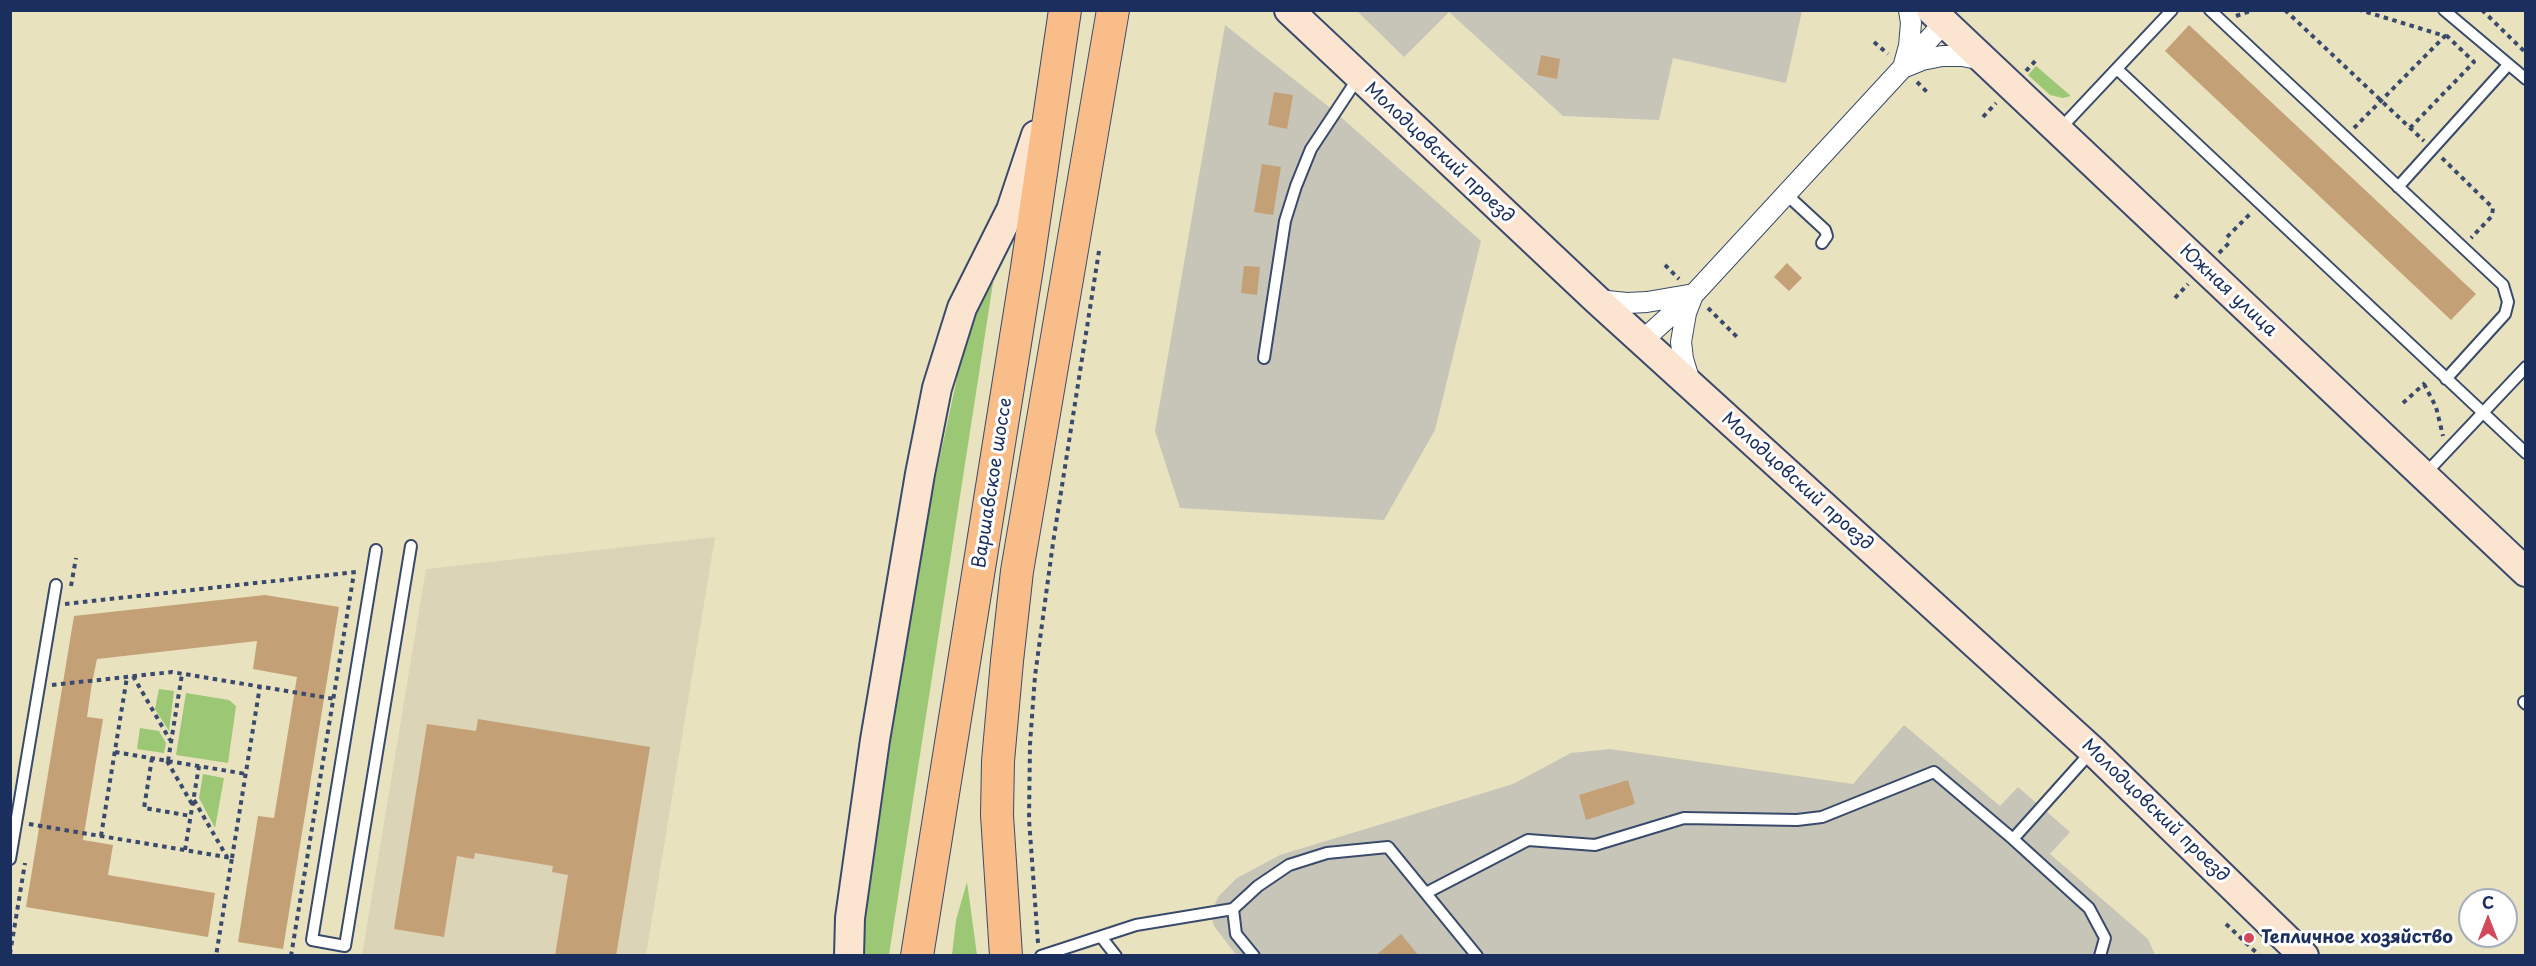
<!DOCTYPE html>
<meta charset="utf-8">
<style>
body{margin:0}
#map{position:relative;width:2536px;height:966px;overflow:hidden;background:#e9e2bf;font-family:"Playpen Sans",sans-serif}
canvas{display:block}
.frame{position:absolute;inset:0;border:12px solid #1b2f5e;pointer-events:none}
.north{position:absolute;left:2458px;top:888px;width:60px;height:60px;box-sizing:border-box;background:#fff;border:2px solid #a4acbf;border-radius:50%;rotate:0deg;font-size:16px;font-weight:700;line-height:24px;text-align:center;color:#1b2f5e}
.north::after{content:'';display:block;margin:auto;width:21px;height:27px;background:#d1495b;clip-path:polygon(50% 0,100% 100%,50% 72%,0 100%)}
</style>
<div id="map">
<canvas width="2536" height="966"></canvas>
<div class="frame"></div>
<div class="north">С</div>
</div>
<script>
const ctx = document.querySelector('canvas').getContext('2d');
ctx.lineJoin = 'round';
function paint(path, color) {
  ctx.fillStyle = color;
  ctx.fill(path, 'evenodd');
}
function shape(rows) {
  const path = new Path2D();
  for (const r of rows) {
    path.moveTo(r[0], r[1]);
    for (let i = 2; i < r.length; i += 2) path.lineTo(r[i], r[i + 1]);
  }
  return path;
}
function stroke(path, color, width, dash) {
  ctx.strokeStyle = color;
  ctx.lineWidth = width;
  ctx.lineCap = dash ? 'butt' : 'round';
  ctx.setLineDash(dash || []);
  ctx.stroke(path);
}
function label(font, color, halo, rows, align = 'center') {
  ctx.font = font + ' "Playpen Sans",sans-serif';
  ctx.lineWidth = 6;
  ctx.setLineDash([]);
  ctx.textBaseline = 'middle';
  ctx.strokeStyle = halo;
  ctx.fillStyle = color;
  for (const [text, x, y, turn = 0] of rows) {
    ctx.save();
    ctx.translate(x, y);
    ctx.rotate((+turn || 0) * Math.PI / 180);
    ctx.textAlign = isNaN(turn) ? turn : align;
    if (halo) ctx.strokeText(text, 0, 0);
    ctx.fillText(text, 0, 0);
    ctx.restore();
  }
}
paint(shape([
 [715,537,646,955,362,956,426,569]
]), '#dcd4b6');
paint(shape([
 [1357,11,1802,11,1786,83,1673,58,1659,120,1563,116,1449,12,1404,57],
 [1225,25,1334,111,1481,241,1435,430,1384,520,1180,508,1155,431],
 [1904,725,2000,806,2018,787,2070,832,2050,854,2148,939,2155,955,1237,956,1214,926,1211,914,1218,897,1237,878,1280,855,1513,784,1571,753,1610,749,1853,784]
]), '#c6c5b8');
paint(shape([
 [2036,66,2071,96,2063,98,2050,95,2028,75],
 [990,280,993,283,889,955,864,956,866,894,898,681,931,499,966,336],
 [159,689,174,691,169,731,155,709],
 [186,693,229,700,236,706,228,763,176,755],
 [140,728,159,731,166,743,164,753,137,749],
 [203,774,224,778,215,828,199,798],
 [967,882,977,955,952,955,956,920]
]), '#9cc774');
paint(shape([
 [2189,25,2476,294,2451,320,2165,51],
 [1541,55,1560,59,1557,79,1537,75],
 [1274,92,1293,95,1287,129,1268,125],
 [1262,164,1281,167,1273,215,1254,212],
 [1787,263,1802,278,1789,291,1774,277],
 [1244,266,1260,267,1257,295,1241,293],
 [265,595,339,607,283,949,238,942,258,816,274,818,297,677,253,669,257,641,97,659,92,683,87,717,103,719,83,840,113,845,108,875,215,893,208,937,26,907,74,616],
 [478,719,650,747,616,956,555,956,568,875,552,872,553,866,475,853,474,859,457,856,444,937,394,929,427,724,476,731],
 [1628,780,1635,804,1586,820,1579,795],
 [1401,934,1419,956,1375,956]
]), '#c4a076');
const lane = shape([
 [2210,10,2503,285,2508,302,2505,314,2446,379],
 [2444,10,2526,79],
 [2117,69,2526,453],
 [2059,130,2172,10],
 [2398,187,2508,65],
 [1786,194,1825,230,1827,236,1822,243],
 [1264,358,1285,221,1296,186,1311,149,1358,78],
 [2425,474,2526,367],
 [376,550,312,940,345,946,411,546],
 [2524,702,2526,704],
 [2013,839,2091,752],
 [10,859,56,585],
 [1426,893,1528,840,1595,845,1684,818,1797,820,1822,817,1934,772,2013,839,2089,908,2105,938,2100,956],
 [1233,909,1236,934,1254,956],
 [1102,938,1116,956],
 [1041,956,1136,925,1233,909,1258,886,1289,865,1327,853,1388,847,1477,956]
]);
const street = shape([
 [1904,64,1909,46,1911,23,1909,10],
 [1905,67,1922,60,1942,56,1962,56,1983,60],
 [1597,300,1627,303,1647,302,1694,294],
 [1642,341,1694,294,1944,23],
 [1690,382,1683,359,1681,342,1686,313,1693,295]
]);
const secondary = shape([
 [1289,10,1597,300,2092,750,2304,956],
 [1931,10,2526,572],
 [849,956,850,918,875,740,920,474,937,388,962,308,1011,210,1036,135]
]);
const primary = shape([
 [917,956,1027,268,1065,10],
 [1006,956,997,815,998,761,1007,661,1017,571,1113,10]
]);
stroke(lane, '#3a4a6d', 14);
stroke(street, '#3a4a6d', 22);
stroke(secondary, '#3a4a6d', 32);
stroke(primary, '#3a4a6d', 34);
stroke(shape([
 [2285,10,2424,141],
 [2482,10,2526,53],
 [2236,16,2253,10],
 [1874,42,1888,54],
 [2026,71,2038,58],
 [1917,82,1929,94],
 [1983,117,1996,103],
 [2354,128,2445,36,2360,10],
 [2410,128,2474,62,2446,35],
 [2442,158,2493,208,2492,216,2471,238],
 [2227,237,2252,212],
 [2219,253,2231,241],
 [1665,265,1679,279],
 [2175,298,2188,284],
 [1708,308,1737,337],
 [2424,384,2436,407,2443,436],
 [2403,403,2425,383],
 [71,586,76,558],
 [65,604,356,572],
 [133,676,170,740],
 [52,685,172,672,335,699],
 [115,752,246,774],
 [152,758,144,808,191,816],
 [167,761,192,804],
 [168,761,182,674],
 [194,800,227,857],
 [29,824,232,858,216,956],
 [101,836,127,677],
 [185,850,199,766],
 [232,858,260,686],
 [2226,924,2260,956],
 [1038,943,1029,819,1030,744,1035,676,1053,543,1099,251],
 [10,954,25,863],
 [291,956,354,573]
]), '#3a4a6d', 4, [4.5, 4.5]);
stroke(lane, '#fff', 10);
stroke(street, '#fff', 20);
stroke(secondary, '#fce5d0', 28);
stroke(primary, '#f8bd89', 32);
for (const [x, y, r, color] of [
 [2249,938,6,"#d1495b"]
]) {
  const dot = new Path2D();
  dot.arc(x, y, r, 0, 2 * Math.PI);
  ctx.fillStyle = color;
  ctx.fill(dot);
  stroke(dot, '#fff', 2);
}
label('18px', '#1b2f5e', '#fff', [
 ["Молодцовский проезд",1439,153,43],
 ["Южная улица",2228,291,43],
 ["Молодцовский проезд",1797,482,42],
 ["Варшавское шоссе",993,483,-81],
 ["Молодцовский проезд",2155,811,44]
]);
label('bold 18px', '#1b2f5e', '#fff', [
 ["Тепличное хозяйство",2261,938]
], 'left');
</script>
